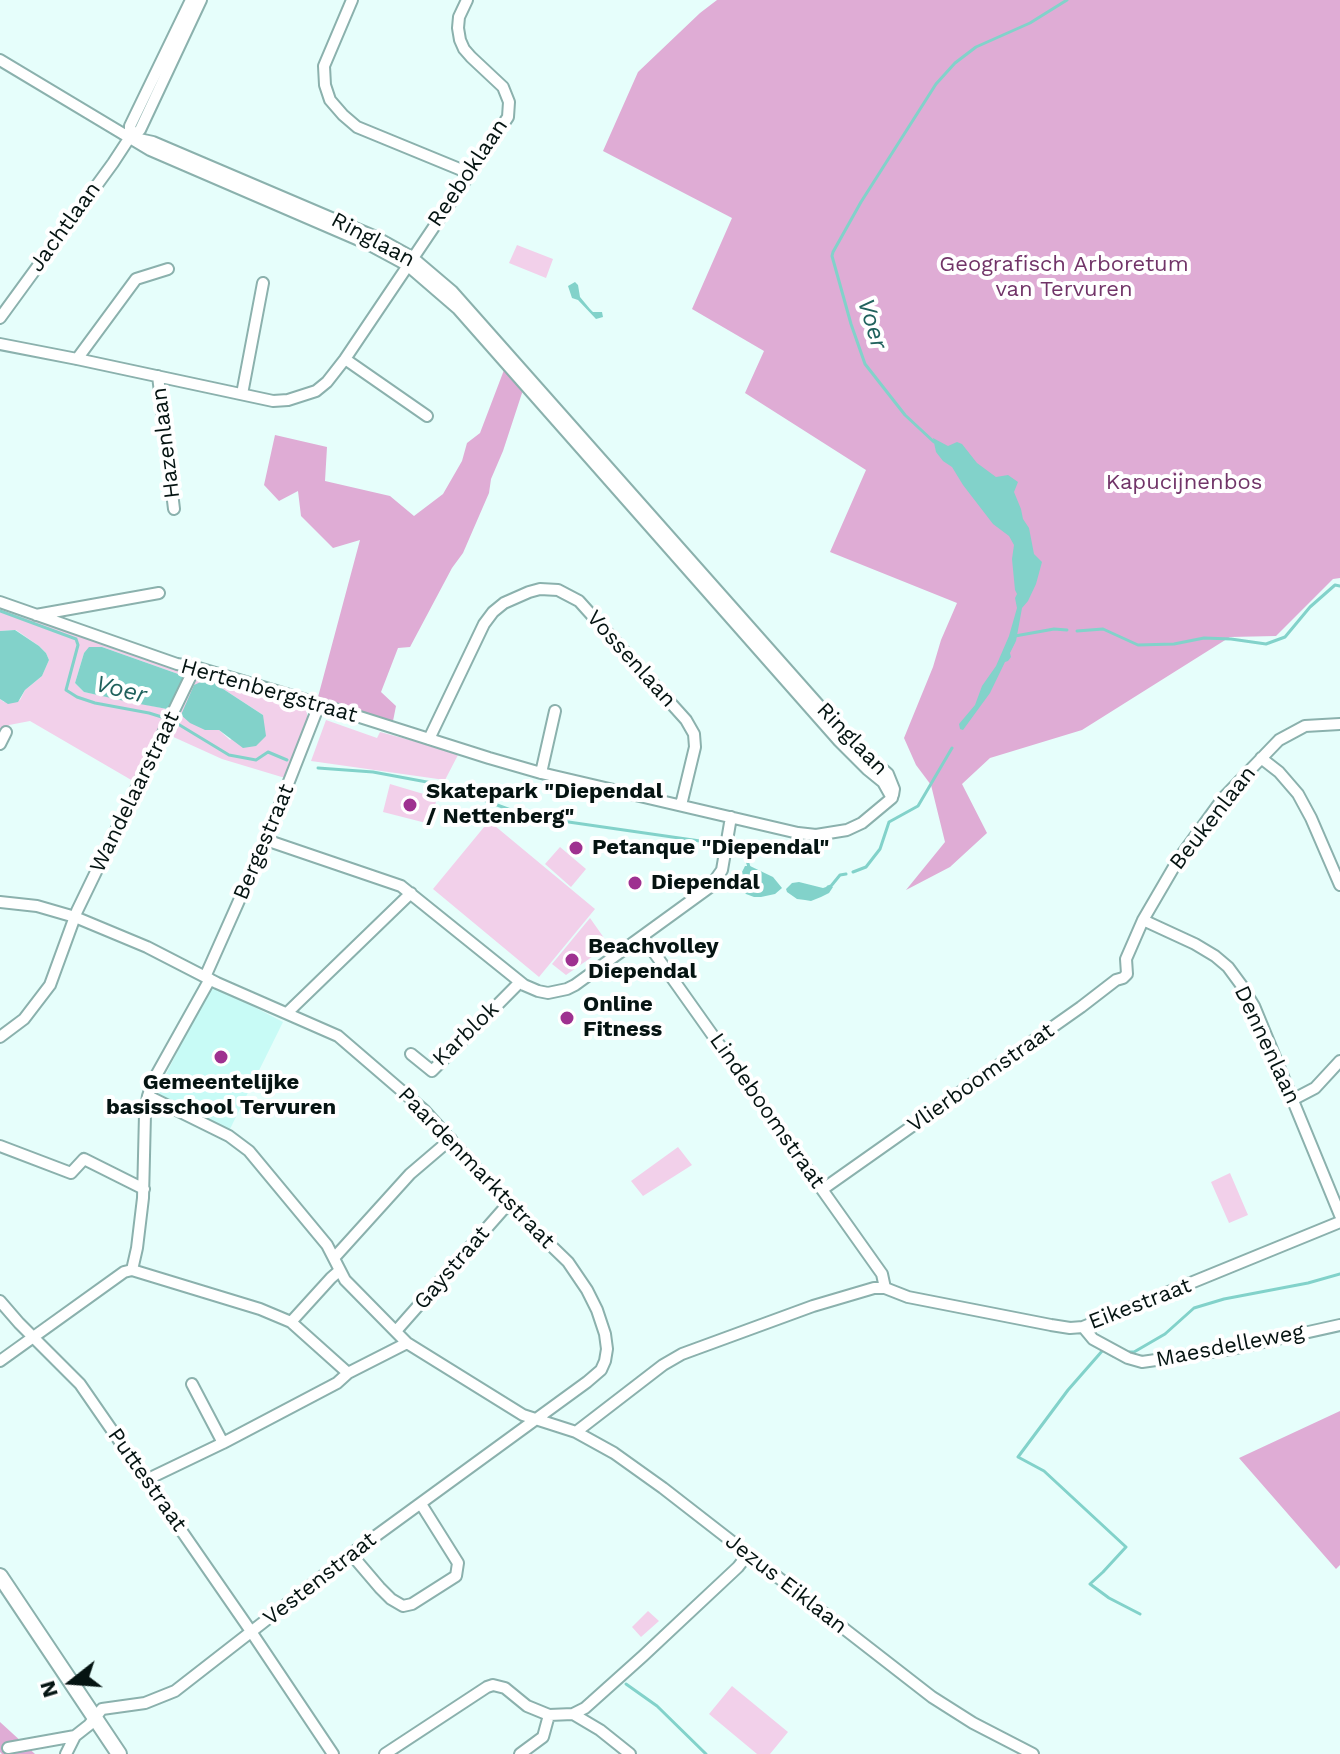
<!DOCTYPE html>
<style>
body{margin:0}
#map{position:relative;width:1340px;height:1754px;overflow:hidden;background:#e6fefb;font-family:"Work Sans",sans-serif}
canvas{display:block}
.north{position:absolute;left:32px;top:1642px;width:80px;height:80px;-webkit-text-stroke:6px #fff;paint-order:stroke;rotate:253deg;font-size:22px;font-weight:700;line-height:32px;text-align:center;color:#051412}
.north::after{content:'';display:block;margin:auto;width:28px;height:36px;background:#051412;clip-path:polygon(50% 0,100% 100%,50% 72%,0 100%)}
</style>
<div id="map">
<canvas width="1340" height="1754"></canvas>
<div class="north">N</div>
</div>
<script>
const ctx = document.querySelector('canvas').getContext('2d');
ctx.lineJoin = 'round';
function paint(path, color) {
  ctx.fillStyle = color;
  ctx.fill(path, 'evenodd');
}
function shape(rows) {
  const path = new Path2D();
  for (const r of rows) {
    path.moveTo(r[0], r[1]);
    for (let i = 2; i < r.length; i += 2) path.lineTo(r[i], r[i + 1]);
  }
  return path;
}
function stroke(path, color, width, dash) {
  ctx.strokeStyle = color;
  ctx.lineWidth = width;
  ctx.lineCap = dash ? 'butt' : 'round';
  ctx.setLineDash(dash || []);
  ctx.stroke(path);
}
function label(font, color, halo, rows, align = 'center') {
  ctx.font = font + ' "Work Sans",sans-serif';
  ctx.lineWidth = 8;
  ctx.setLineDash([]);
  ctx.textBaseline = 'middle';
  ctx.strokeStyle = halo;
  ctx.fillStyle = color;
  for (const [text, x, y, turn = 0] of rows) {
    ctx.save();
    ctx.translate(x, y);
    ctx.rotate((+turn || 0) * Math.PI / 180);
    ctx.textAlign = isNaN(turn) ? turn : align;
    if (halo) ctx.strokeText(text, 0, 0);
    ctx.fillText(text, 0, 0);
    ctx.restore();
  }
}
paint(shape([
 [214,986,283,1022,229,1131,156,1094,210,987]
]), '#c8fbf6');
paint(shape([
 [517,245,553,259,546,278,509,263],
 [0,610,305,706,309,722,285,778,222,759,158,730,133,781,30,721,9,725,0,742,0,699,4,702,20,700,25,690,42,676,49,660,46,653,39,646,16,630,0,631],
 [94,647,102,647,181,675,183,677,183,683,167,709,84,692,75,683,84,653],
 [214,683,263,715,230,740,219,730],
 [326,720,377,738,380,732,459,753,445,780,311,761],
 [390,784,437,798,430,824,383,812],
 [489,821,595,909,539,977,433,889],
 [560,847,586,869,571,887,545,864],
 [590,918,609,945,566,975,552,964],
 [678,1147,692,1165,643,1196,631,1181],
 [1230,1173,1248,1215,1229,1223,1211,1182],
 [648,1611,659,1621,641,1637,632,1627],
 [732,1686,788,1732,770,1754,757,1754,709,1714]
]), '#f2d0ea');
paint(shape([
 [717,0,1340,0,1340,578,1333,579,1276,636,1230,637,1082,730,990,758,962,784,987,833,950,867,906,890,945,842,931,785,916,765,904,738,933,667,941,640,957,603,830,552,866,470,745,393,764,351,692,309,732,218,603,151,638,72,700,13],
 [504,370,523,390,503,451,491,479,489,493,463,553,452,568,410,647,398,648,381,692,396,706,393,721,318,697,360,540,333,548,301,516,298,491,279,501,264,485,275,435,327,447,325,481,390,496,414,516,443,494,462,461,467,443,480,433],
 [1340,1411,1340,1565,1336,1569,1239,1458],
 [0,1722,35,1754,2,1754,0,1752]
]), '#dfacd5');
paint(shape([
 [575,282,578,285,580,297,590,309,593,312,602,312,603,317,596,319,578,300,572,298,568,286],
 [933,438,948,446,957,442,962,444,977,463,996,477,1008,475,1018,482,1014,492,1021,509,1023,519,1029,528,1034,554,1042,562,1036,584,1028,601,1022,608,1016,641,1010,653,1011,657,1008,661,1005,662,990,693,963,730,960,729,959,724,975,705,982,686,996,666,1009,636,1017,608,1015,598,1017,594,1015,590,1012,559,1014,545,1009,536,993,524,963,485,952,467,943,461,936,452],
 [15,630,39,646,46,653,49,660,42,676,25,690,18,702,8,704,0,699,0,631],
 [89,647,102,647,181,675,183,677,183,682,170,707,167,709,129,702,84,692,75,683,84,653],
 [203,681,214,683,263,715,266,736,256,746,243,748,219,730,205,730,190,723,181,715,194,685],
 [745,866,750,866,773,877,782,888,775,894,761,897,754,897,746,894,742,889,740,876],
 [799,882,823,888,829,886,833,887,829,893,821,897,811,901,805,900,797,899,787,892,786,889,792,883]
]), '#82d2ca');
stroke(shape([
 [934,442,905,415,865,364,851,324,832,256,833,252,861,202,936,84,955,63,976,47,1030,23,1067,0],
 [0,611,76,639,78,645,66,690,77,697,95,703,149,713,165,718],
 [1077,631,1103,629,1138,645,1174,644,1204,638,1231,639,1266,644,1285,637,1310,607,1335,585,1340,586],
 [1015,636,1054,629,1067,630],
 [173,721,229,755,256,760,268,752,287,760],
 [318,768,373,772,443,785],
 [451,788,527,816,700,841,714,848,718,845],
 [738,848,744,851,749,867],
 [853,872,866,867,880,849,889,822,918,806,952,748],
 [828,887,831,886,840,875,846,874],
 [1129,1352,1134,1352,1165,1334,1194,1308,1224,1299,1308,1283,1340,1274],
 [1113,1356,1103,1350,1068,1390,1018,1457,1044,1471,1126,1547,1103,1572,1090,1584,1109,1598,1140,1614],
 [626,1684,657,1706,706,1754]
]), '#82d2ca', 3);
const street = shape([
 [352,0,324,66,325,85,330,100,343,115,357,127,469,173],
 [0,60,150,150,368,244,407,265,458,309,839,741,867,769,883,782,892,798],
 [130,137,130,126,191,0],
 [139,139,153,142,376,237,412,257,452,291,847,737,888,774,894,789,893,795],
 [0,318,113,163,130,137,140,130,201,0],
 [0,344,77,359,273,401,288,400,316,391,327,382,345,359,508,117,509,102,503,87,471,57,464,49,460,40,458,28,459,17,467,0],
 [77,359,136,279,168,269],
 [345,359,427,416],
 [158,376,174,509],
 [242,394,263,283],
 [0,602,177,664,195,667,303,699,489,758,541,773,798,833,816,835,847,830,862,823,892,798],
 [36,615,159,593],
 [429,739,484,624,493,612,504,603,529,592,540,589,558,590,579,601,686,720,694,734,695,747,681,805],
 [0,744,6,732],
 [1261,758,1279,772,1298,794,1311,818,1340,885],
 [541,773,555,711],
 [266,840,401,886,524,985,538,991,548,993,567,989,575,985,710,887,722,870,731,817],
 [0,902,37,906,75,917,147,947,217,983,338,1036,424,1110,508,1204,568,1262,587,1290,597,1310,605,1334,607,1349,605,1361,601,1370,587,1382,351,1554,175,1691,145,1703,102,1709,89,1725,75,1736,8,1748],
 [1143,920,1195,944,1215,956,1228,967,1242,986,1254,1006,1340,1215],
 [643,937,877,1267,882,1274,885,1288],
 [205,977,266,840,319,705],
 [287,1013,411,893],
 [0,1037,24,1019,50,985,77,911,195,667],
 [411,1054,432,1071,520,982],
 [148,1096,229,1136,249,1151,327,1245,345,1280,407,1343,523,1415,576,1432,614,1453,663,1488,932,1697,973,1723,1033,1754],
 [1292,1100,1315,1088,1340,1061],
 [0,1146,71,1173,84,1159,144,1189],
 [823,1189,1081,1007,1116,980,1123,978,1127,974,1126,959,1143,920,1178,860,1224,797,1279,740,1305,726,1340,724],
 [334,1258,410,1174,451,1139],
 [132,1270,137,1248,143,1198,145,1114,148,1096,153,1081,210,979],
 [885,1288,908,1297,1051,1325,1070,1328,1083,1327,1340,1222],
 [0,1301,19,1323,80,1384,248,1627,333,1754],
 [291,1322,331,1278,339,1271],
 [1083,1327,1093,1339,1128,1358,1142,1362,1232,1349,1340,1325],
 [396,1331,508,1204],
 [0,1361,124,1272,132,1270,260,1309,291,1322,348,1373],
 [192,1384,223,1443],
 [576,1432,663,1365,682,1354,813,1306,874,1288,885,1288],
 [146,1480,223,1443,337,1383,348,1373,407,1343],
 [351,1554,380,1588,391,1599,403,1606,412,1604,456,1576,458,1563,421,1504],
 [573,1714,600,1730,630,1754],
 [66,1754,75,1736],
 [385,1754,487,1687,493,1685,505,1688,527,1706,549,1715,573,1714,585,1708,643,1656,738,1567,748,1554],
 [520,1754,543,1737,549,1715]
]);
const secondary = shape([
 [0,1576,119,1754]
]);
stroke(street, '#8bb1ad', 14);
stroke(secondary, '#8bb1ad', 18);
stroke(street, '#fff', 10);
stroke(secondary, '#fff', 14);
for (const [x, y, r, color] of [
 [410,805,8,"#9e3190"],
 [576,848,8,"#9e3190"],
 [635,883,8,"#9e3190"],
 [572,960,8,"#9e3190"],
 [567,1018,8,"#9e3190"],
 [221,1057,8,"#9e3190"]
]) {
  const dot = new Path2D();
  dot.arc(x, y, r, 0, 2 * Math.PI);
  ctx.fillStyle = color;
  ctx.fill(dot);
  stroke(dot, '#fff', 3);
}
label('22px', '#051412', '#fff', [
 ["Reeboklaan",468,173,-56],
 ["Jachtlaan",65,227,-54],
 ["Ringlaan",373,240,28],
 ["Hazenlaan",166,443,-97],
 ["Vossenlaan",631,659,48],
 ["Hertenbergstraat",269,691,16],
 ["Ringlaan",852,739,46],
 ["Wandelaarstraat",135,792,-64],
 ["Beukenlaan",1213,818,-52],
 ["Bergestraat",264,842,-67],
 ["Karblok",466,1034,-44],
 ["Dennenlaan",1267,1045,65],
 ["Vlierboomstraat",981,1078,-35],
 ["Lindeboomstraat",767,1111,55],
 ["Paardenmarktstraat",476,1168,46],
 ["Gaystraat",452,1268,-49],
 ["Eikestraat",1140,1304,-21],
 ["Maesdelleweg",1230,1346,-11],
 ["Puttestraat",147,1480,55],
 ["Vestenstraat",320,1579,-38],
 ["Jezus Eiklaan",786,1584,38]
]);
label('22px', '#713468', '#fff', [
 ["Geografisch Arboretum",1064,265],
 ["van Tervuren",1064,290],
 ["Kapucijnenbos",1184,483]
]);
label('bold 22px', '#051412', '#fff', [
 ["Skatepark \"Diependal",426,792],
 ["/ Nettenberg\"",426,817],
 ["Petanque \"Diependal\"",592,848],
 ["Diependal",651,883],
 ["Beachvolley",588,947],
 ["Diependal",588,972],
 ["Online",583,1005],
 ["Fitness",583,1030],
 ["Gemeentelijke",221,1083,"center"],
 ["basisschool Tervuren",221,1108,"center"]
], 'left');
label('italic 24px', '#20625d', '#fff', [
 ["Voer",872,324,73],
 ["Voer",121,690,14]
]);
</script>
